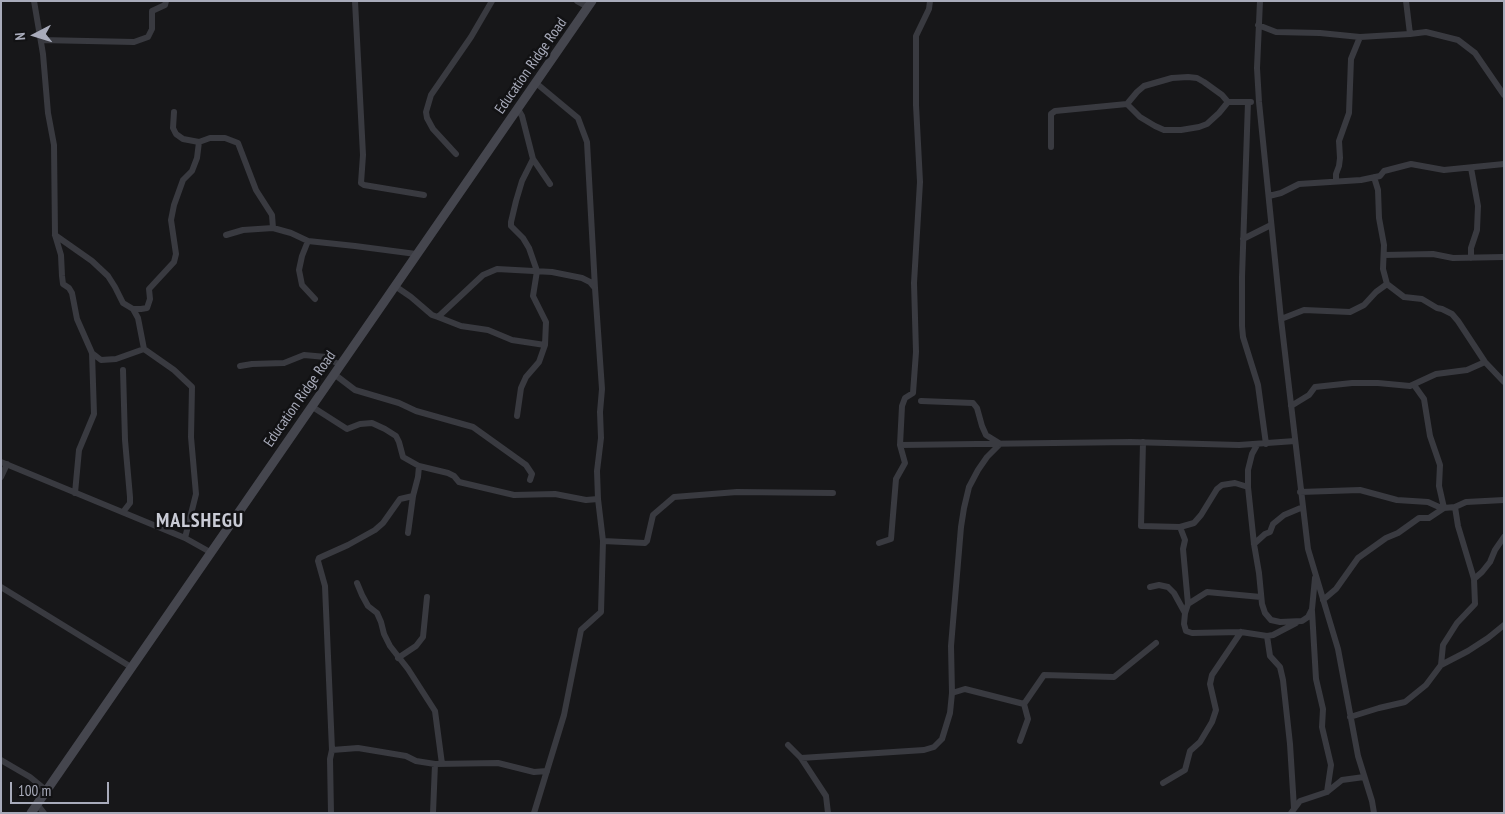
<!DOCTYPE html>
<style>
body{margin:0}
#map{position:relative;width:1505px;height:814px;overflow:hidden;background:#171719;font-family:"PT Sans Narrow",sans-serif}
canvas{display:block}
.frame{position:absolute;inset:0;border:2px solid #a8abba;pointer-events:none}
.north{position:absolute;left:10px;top:10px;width:50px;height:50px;-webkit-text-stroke:4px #121214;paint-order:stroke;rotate:265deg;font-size:14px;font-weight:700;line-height:20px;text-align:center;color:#a8abba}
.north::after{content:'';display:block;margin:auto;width:18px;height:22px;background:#a8abba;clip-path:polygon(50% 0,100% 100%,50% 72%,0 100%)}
.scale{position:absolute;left:10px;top:782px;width:99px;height:22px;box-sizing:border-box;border:2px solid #a8abba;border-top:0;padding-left:6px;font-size:15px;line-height:18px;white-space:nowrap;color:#a8abba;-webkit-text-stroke:4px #121214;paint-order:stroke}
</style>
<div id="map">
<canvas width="1505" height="814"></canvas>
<div class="frame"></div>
<div class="north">N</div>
<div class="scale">100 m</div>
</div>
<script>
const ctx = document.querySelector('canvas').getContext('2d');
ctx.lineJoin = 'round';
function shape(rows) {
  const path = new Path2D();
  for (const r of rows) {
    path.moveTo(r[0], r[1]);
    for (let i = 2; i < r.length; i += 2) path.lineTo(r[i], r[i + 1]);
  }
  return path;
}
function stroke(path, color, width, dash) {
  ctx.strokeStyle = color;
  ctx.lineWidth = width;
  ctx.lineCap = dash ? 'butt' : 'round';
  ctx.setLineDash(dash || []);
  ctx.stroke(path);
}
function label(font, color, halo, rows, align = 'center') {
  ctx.font = font + ' "PT Sans Narrow",sans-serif';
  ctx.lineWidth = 5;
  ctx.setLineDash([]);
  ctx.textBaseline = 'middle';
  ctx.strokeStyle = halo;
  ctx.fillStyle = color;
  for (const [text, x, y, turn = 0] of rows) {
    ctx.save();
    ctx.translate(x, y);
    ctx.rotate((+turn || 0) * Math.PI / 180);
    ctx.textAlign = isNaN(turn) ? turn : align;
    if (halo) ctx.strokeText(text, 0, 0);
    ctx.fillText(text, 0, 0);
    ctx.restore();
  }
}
stroke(shape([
 [34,1,43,54,48,113,54,145,55,235,61,255,62,276,63,284,69,288,72,293,77,319,92,353,94,414,79,450,75,493],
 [355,1,363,155,361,183,364,185,424,195],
 [577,1,588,7],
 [1260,1,1257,68,1259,102,1281,319,1308,549,1338,649,1358,756,1372,801,1374,813],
 [1406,1,1410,34,1426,32,1458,40,1475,53,1504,95],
 [1258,25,1276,32,1320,33,1360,37],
 [41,40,134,42,148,37,152,29,152,11,165,5,166,1],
 [536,83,578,118,587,142,595,288],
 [1228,102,1251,102],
 [1248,102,1242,277,1242,326,1243,337,1258,385,1266,444],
 [1127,104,1137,92,1144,86,1172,78,1188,77,1197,78,1204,82,1222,95,1228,102],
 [174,112,173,128,176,134,183,139,199,142,210,138,225,138,238,143,256,190,272,215,273,228],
 [1051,147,1051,114,1055,111,1127,104,1140,117,1155,126,1164,130,1181,130,1199,127,1207,124,1219,113,1228,102],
 [456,154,433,129,427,118,426,112,431,95,471,37,492,1],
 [533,159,550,184],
 [1374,177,1378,190,1379,218,1384,245,1383,269,1387,284,1404,297,1422,299,1437,308,1442,309,1452,314,1458,321,1485,362,1504,382],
 [1336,181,1336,174,1339,166,1340,158,1339,141,1349,113,1351,59,1360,37,1410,34],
 [1269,196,1281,193,1299,184,1361,180,1380,176,1384,171,1411,164,1444,170,1504,164],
 [55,235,92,261,108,276,115,287,123,303,133,309,138,318,144,349,174,370,192,387,191,437,196,494,185,538],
 [226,235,243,230,273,228,291,233,308,241,355,246,416,254],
 [1243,239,1271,225],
 [308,241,302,256,299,270,302,285,315,299],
 [1384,255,1433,254,1453,258,1504,257],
 [1471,258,1471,248,1477,230,1478,206,1471,168],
 [395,286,411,297,432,315,438,317,483,275,497,269,552,272,582,278,590,282,595,288,602,389,600,412,601,438,597,471,598,499,603,541,601,612,581,630,564,715,534,813],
 [133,309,141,309,147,308,150,299,149,289,174,262,176,254,171,220,174,205,183,180,192,171,197,158,199,142],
 [438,317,461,326,488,330,512,340,545,345],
 [1281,319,1304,310,1350,312,1364,305,1376,292,1387,284],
 [92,353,101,360,116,359,144,349],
 [240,366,252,364,284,363,304,355,326,357,340,365],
 [334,374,355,390,399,403,416,411,473,427,526,465,532,474,530,480],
 [921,401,973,403,977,408,982,426,986,435,999,443],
 [311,406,347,429,360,424,372,423,385,429,396,436,399,442,403,457,419,466,448,473,454,476,459,482,514,495,555,494,586,500,598,499],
 [1291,406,1309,395,1315,387,1352,383,1378,383,1410,386,1436,374,1467,370,1485,362],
 [517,416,521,388,526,377,539,362,545,345,546,322,533,296,537,271,529,248,523,238,511,226,511,222,516,201,522,181,533,159,522,116,518,109],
 [1143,442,1141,526,1180,527,1194,523,1201,515,1217,489,1222,485,1235,483,1248,487],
 [900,445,1131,442,1239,445,1295,441],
 [1257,445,1252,454,1248,470,1248,487,1254,544,1259,573,1262,604,1265,613,1271,620,1280,622,1302,621,1308,617,1312,609,1315,578],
 [1,462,185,538,210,552],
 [1,477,7,464],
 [1300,492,1360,490,1397,500,1428,502,1439,507,1444,508,1455,507,1466,502,1504,500],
 [123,512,130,503,130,497,125,440,123,370],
 [1180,527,1185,540,1183,549,1188,604,1185,613],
 [408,533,413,496],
 [603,541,645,543,647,541,653,515,674,497,737,492,833,493],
 [879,543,891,539,896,479,905,463,900,445,902,406,905,398,913,393,916,352,914,283,920,182,916,105,916,36,929,9,930,1],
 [1254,544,1265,534,1270,532,1273,524,1284,515,1303,507],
 [1474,579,1482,572,1490,562,1495,550,1504,537],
 [357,583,362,595,368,606,377,613,381,622,384,634,390,646,408,669,435,711,442,764],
 [1,587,131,667],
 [1150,587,1159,585,1168,587,1174,593,1185,613,1184,624,1186,631,1192,633,1241,632,1267,636,1273,635,1296,623],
 [1323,600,1336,589,1358,558,1386,538,1398,533,1419,518,1429,518,1444,508,1439,486,1440,465,1430,436,1424,399,1414,385],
 [1188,604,1207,592,1261,597],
 [1312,611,1316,679,1323,709,1322,727,1331,765,1327,792],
 [1267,636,1270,656,1280,667,1283,680,1290,744,1294,808],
 [398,658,416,646,423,637,427,597],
 [1441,665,1443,645,1457,623,1475,604,1474,579,1458,526,1455,507],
 [952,693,965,689,1024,704,1044,675,1114,677,1156,643],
 [1350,717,1379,708,1405,702,1426,685,1441,665,1468,651,1488,638,1504,625],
 [1020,741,1028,719,1024,704],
 [788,745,801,758,826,796,828,813],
 [332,750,358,748,406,756,416,761,435,764,498,763,534,772,547,771],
 [801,758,924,750,934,747,942,739,950,713,952,693,951,646,961,527,964,508,969,487,978,470,987,457,1000,444],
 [1,760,30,777,47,791],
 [1163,783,1185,770,1190,751,1200,742,1212,722,1216,710,1210,684,1212,675,1241,632],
 [37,804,44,813],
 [331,813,330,759,332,750,325,586,318,561,319,558,348,545,375,530,383,523,400,499,413,496,418,477,419,466],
 [433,813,435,764],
 [1291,813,1300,801,1327,792,1342,780,1364,777]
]), '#393a40', 6);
stroke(shape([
 [31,813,592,1]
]), '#45464e', 9);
label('15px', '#a8abba', '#121214', [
 ["Education Ridge Road",531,66,-55],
 ["Education Ridge Road",300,399,-55]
]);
ctx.letterSpacing = '1px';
label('bold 20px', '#c9cbd5', '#121214', [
 ["MALSHEGU",200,521]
]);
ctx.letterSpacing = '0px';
</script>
